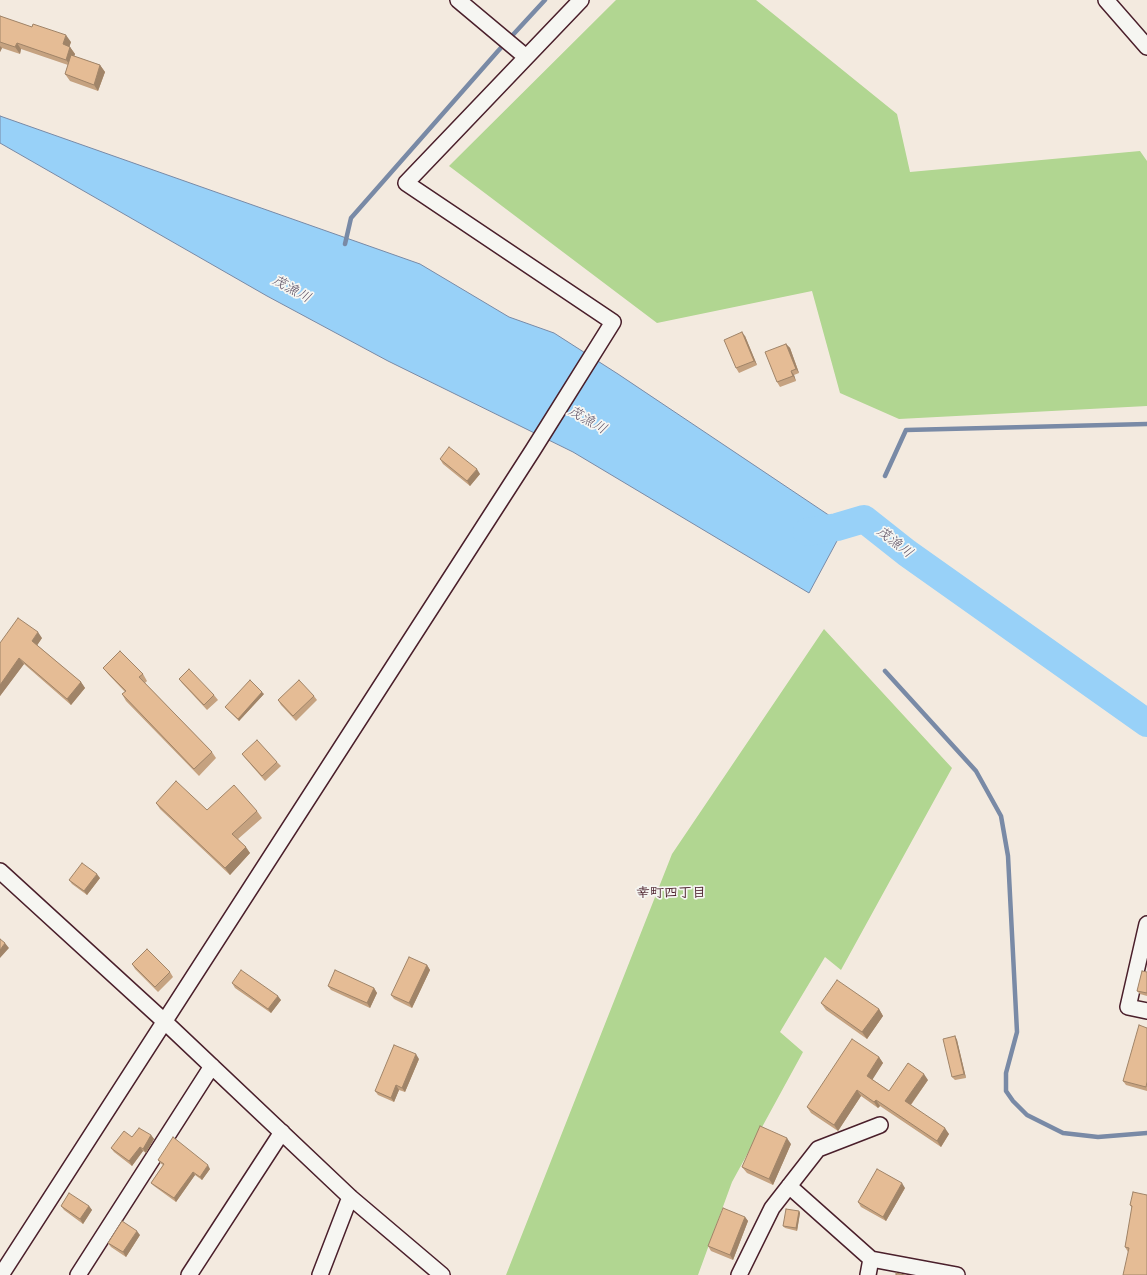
<!DOCTYPE html>
<meta charset="utf-8">
<style>
body{margin:0}
canvas{display:block;background:#f3eadf}
</style>
<canvas width="1147" height="1275"></canvas>
<script>
const ctx = document.querySelector('canvas').getContext('2d');
ctx.lineJoin = 'round';
function paint(path, color) {
  ctx.fillStyle = color;
  ctx.fill(path, 'evenodd');
}
function shape(rows) {
  const path = new Path2D();
  for (const r of rows) {
    path.moveTo(r[0], r[1]);
    for (let i = 2; i < r.length; i += 2) path.lineTo(r[i], r[i + 1]);
  }
  return path;
}
function stroke(path, color, width, dash) {
  ctx.strokeStyle = color;
  ctx.lineWidth = width;
  ctx.lineCap = dash ? 'butt' : 'round';
  ctx.setLineDash(dash || []);
  ctx.stroke(path);
}
function label(font, color, halo, rows, align = 'center') {
  ctx.font = font + ' "Architects Daughter","Klee One",sans-serif';
  ctx.lineWidth = 3.5;
  ctx.setLineDash([]);
  ctx.textBaseline = 'middle';
  ctx.strokeStyle = halo;
  ctx.fillStyle = color;
  for (const [text, x, y, turn = 0] of rows) {
    ctx.save();
    ctx.translate(x, y);
    ctx.rotate((+turn || 0) * Math.PI / 180);
    ctx.textAlign = isNaN(turn) ? turn : align;
    if (halo) ctx.strokeText(text, 0, 0);
    ctx.fillText(text, 0, 0);
    ctx.restore();
  }
}
paint(shape([
 [616,0,756,0,897,114,910,172,1140,151,1147,161,1147,406,899,419,840,393,812,291,657,323,449,166],
 [824,629,952,768,841,970,825,957,780,1032,803,1052,732,1182,698,1275,506,1275,672,854]
]), '#b1d691');
const water = shape([
 [0,116,420,264,509,317,554,333,618,374,845,526,809,593,573,452,388,361,267,296,0,143,0,116]
]);
paint(water, '#98d1f8');
stroke(water, '#798aa6', 1);
stroke(shape([
 [345,244,351,218,498,51,545,0],
 [885,476,906,430,1147,424],
 [885,671,976,771,1001,816,1008,856,1017,1032,1006,1073,1006,1091,1013,1101,1027,1115,1063,1133,1098,1137,1147,1133]
]), '#798aa6', 4.5);
stroke(shape([
 [807,532,837,527,864,519,907,553,1147,723]
]), '#98d1f8', 28);
const minor = shape([
 [458,0,526,57],
 [1106,0,1147,47],
 [0,871,164,1021,350,1197,442,1275],
 [1147,924,1128,1007,1147,1011],
 [789,1186,871,1259],
 [1,1275,533,450,613,322,406,183,581,0],
 [78,1275,212,1066],
 [189,1275,282,1132],
 [320,1275,350,1197],
 [739,1275,772,1208,818,1149,880,1125],
 [868,1275,871,1259,957,1275]
]);
stroke(minor, '#4a1f2b', 18);
stroke(minor, '#f6f6f2', 15);
paint(shape([
 [0,16,71,42,69,47,70,47,75,54,74,56,100,65,105,72,98,91,70,81,65,74,68,65,21,49,20,54,2,48,0,52],
 [745,336,757,365,739,373,736,368],
 [786,344,790,348,799,373,794,375,796,381,780,387,777,382],
 [440,459,480,474,470,486,443,464],
 [42,638,37,645,81,682,85,688,71,705,24,664,0,696,0,643],
 [103,668,143,674,147,681,145,683,212,752,216,758,199,776,126,701,122,694,125,692,108,674],
 [179,679,214,695,218,700,207,710,182,683],
 [264,694,239,721,225,707],
 [314,696,317,700,296,721,281,705,278,700],
 [242,754,277,762,281,766,265,781,245,758],
 [156,803,207,810,257,811,262,818,238,839,250,853,230,875,160,809],
 [100,878,87,895,72,884,69,880],
 [132,964,170,972,173,977,158,992,135,969],
 [427,965,430,970,412,1008,394,999,391,995],
 [1147,972,1147,996,1140,994,1137,991],
 [232,983,281,1000,271,1013,235,988],
 [328,986,374,988,377,993,370,1008,331,990],
 [821,1003,879,1009,883,1016,867,1039,826,1010],
 [1147,1028,1147,1091,1126,1085,1123,1081],
 [955,1036,957,1040,966,1078,955,1080,952,1077],
 [879,1057,883,1063,872,1079,889,1091,928,1080,911,1105,949,1134,941,1147,880,1106,878,1108,861,1096,838,1131,811,1113,807,1107],
 [419,1059,405,1092,399,1090,394,1102,378,1095,375,1091],
 [151,1135,154,1139,146,1153,143,1151,132,1166,114,1152,111,1148,132,1137],
 [791,1144,773,1185,747,1173,742,1167],
 [158,1160,210,1169,202,1180,195,1175,176,1202,154,1186,151,1183,163,1165,160,1163],
 [905,1188,886,1221,861,1207,858,1202],
 [1147,1195,1128,1252,1125,1247,1132,1208,1130,1205],
 [61,1206,89,1206,92,1210,83,1224,64,1210],
 [799,1211,800,1213,797,1231,785,1228,783,1226],
 [745,1217,748,1221,733,1260,711,1251,708,1246],
 [140,1235,126,1257,111,1247,108,1243]
]), '#c5a280');
paint(shape([
 [66,35,71,42,68,51,63,44],
 [17,43,21,49,20,54,15,47],
 [0,46,2,48,0,52],
 [70,47,75,54,71,66,66,60],
 [100,65,105,72,98,91,94,85],
 [742,332,745,336,757,365,754,361],
 [786,344,790,348,799,373,796,369],
 [791,371,794,375,796,381,793,376],
 [477,469,480,474,470,486,467,481],
 [38,632,42,638,36,647,32,641],
 [19,658,24,664,0,696,0,685],
 [81,682,85,688,71,705,67,699],
 [262,692,264,694,239,721,238,719],
 [246,847,250,853,230,875,225,868],
 [97,874,100,878,87,895,84,891],
 [5,943,9,948,0,958,0,950],
 [427,965,430,970,412,1008,409,1003],
 [374,988,377,993,370,1008,367,1003],
 [278,996,281,1000,271,1013,268,1009],
 [879,1009,883,1016,867,1039,862,1032],
 [955,1036,957,1040,966,1078,964,1074],
 [416,1054,419,1059,405,1092,402,1088],
 [879,1057,883,1063,871,1082,867,1076],
 [924,1074,928,1080,909,1107,905,1101],
 [396,1085,399,1090,394,1102,391,1098],
 [857,1090,861,1096,838,1131,834,1125],
 [876,1100,880,1106,878,1108,874,1102],
 [945,1128,949,1134,941,1147,937,1141],
 [151,1135,154,1139,146,1153,143,1149],
 [787,1138,791,1144,773,1185,769,1179],
 [140,1147,143,1151,132,1166,129,1161],
 [208,1165,210,1169,202,1180,200,1177],
 [193,1172,195,1175,176,1202,174,1198],
 [902,1183,905,1188,886,1221,883,1217],
 [89,1206,92,1210,83,1224,80,1219],
 [799,1211,800,1213,797,1231,796,1228],
 [745,1217,748,1221,733,1260,730,1255],
 [137,1231,140,1235,126,1257,123,1252]
]), '#a08468');
const building = shape([
 [0,16,32,27,33,24,66,35,63,44,70,47,66,60,17,43,15,47,0,42,0,16],
 [71,55,100,65,94,85,65,74,71,55],
 [742,332,754,361,736,368,724,340,742,332],
 [786,344,796,369,791,371,793,376,777,382,765,352,786,344],
 [449,447,477,469,467,481,440,459,449,447],
 [18,618,38,632,32,641,81,682,67,699,19,658,0,685,0,643,18,618],
 [120,651,143,674,139,677,212,752,194,769,122,694,126,691,103,668,120,651],
 [189,669,214,695,204,705,179,679,189,669],
 [250,680,262,692,238,719,225,707,250,680],
 [299,680,314,696,293,716,278,700,299,680],
 [257,740,277,762,262,776,242,754,257,740],
 [176,781,207,810,234,785,257,811,232,834,246,847,225,868,156,803,176,781],
 [82,863,97,874,84,891,69,880,82,863],
 [0,939,5,943,0,950,0,939],
 [147,949,170,972,155,987,132,964,147,949],
 [409,957,427,965,409,1003,391,995,409,957],
 [241,970,278,996,268,1009,232,983,241,970],
 [335,970,374,988,367,1003,328,986,335,970],
 [1142,971,1147,972,1147,993,1137,991,1142,971],
 [837,980,879,1009,862,1032,821,1003,837,980],
 [1139,1025,1147,1028,1147,1082,1146,1087,1123,1081,1139,1025],
 [955,1036,964,1074,952,1077,943,1039,955,1036],
 [852,1039,879,1057,867,1076,889,1091,908,1063,924,1074,905,1101,945,1128,937,1141,876,1100,874,1102,857,1090,834,1125,807,1107,852,1039],
 [394,1045,416,1054,402,1088,396,1085,391,1098,375,1091,394,1045],
 [760,1126,787,1138,769,1179,742,1167,760,1126],
 [139,1128,151,1135,143,1149,140,1147,129,1161,111,1148,124,1131,132,1137,139,1128],
 [173,1137,208,1165,200,1177,193,1172,174,1198,151,1183,164,1164,158,1160,173,1137],
 [877,1169,902,1183,883,1217,858,1202,877,1169],
 [1133,1192,1147,1195,1147,1275,1123,1275,1129,1248,1125,1247,1132,1206,1130,1205,1133,1192],
 [69,1193,89,1206,80,1219,61,1206,69,1193],
 [723,1208,745,1217,730,1255,708,1246,723,1208],
 [786,1209,799,1211,796,1228,783,1226,786,1209],
 [122,1221,137,1231,123,1252,108,1243,122,1221],
 [896,1273,905,1275,896,1275,896,1273]
]);
paint(building, '#e5bc95');
stroke(building, '#a08468', 1);
label('italic 14px', '#615468', '#f6f6f2', [
 ["茂漁川",291,290,29],
 ["茂漁川",587,421,30],
 ["茂漁川",894,543,38]
]);
label('bold 14px', '#4a1f2b', '#f6f6f2', [
 ["幸町四丁目",671,894]
]);
</script>
